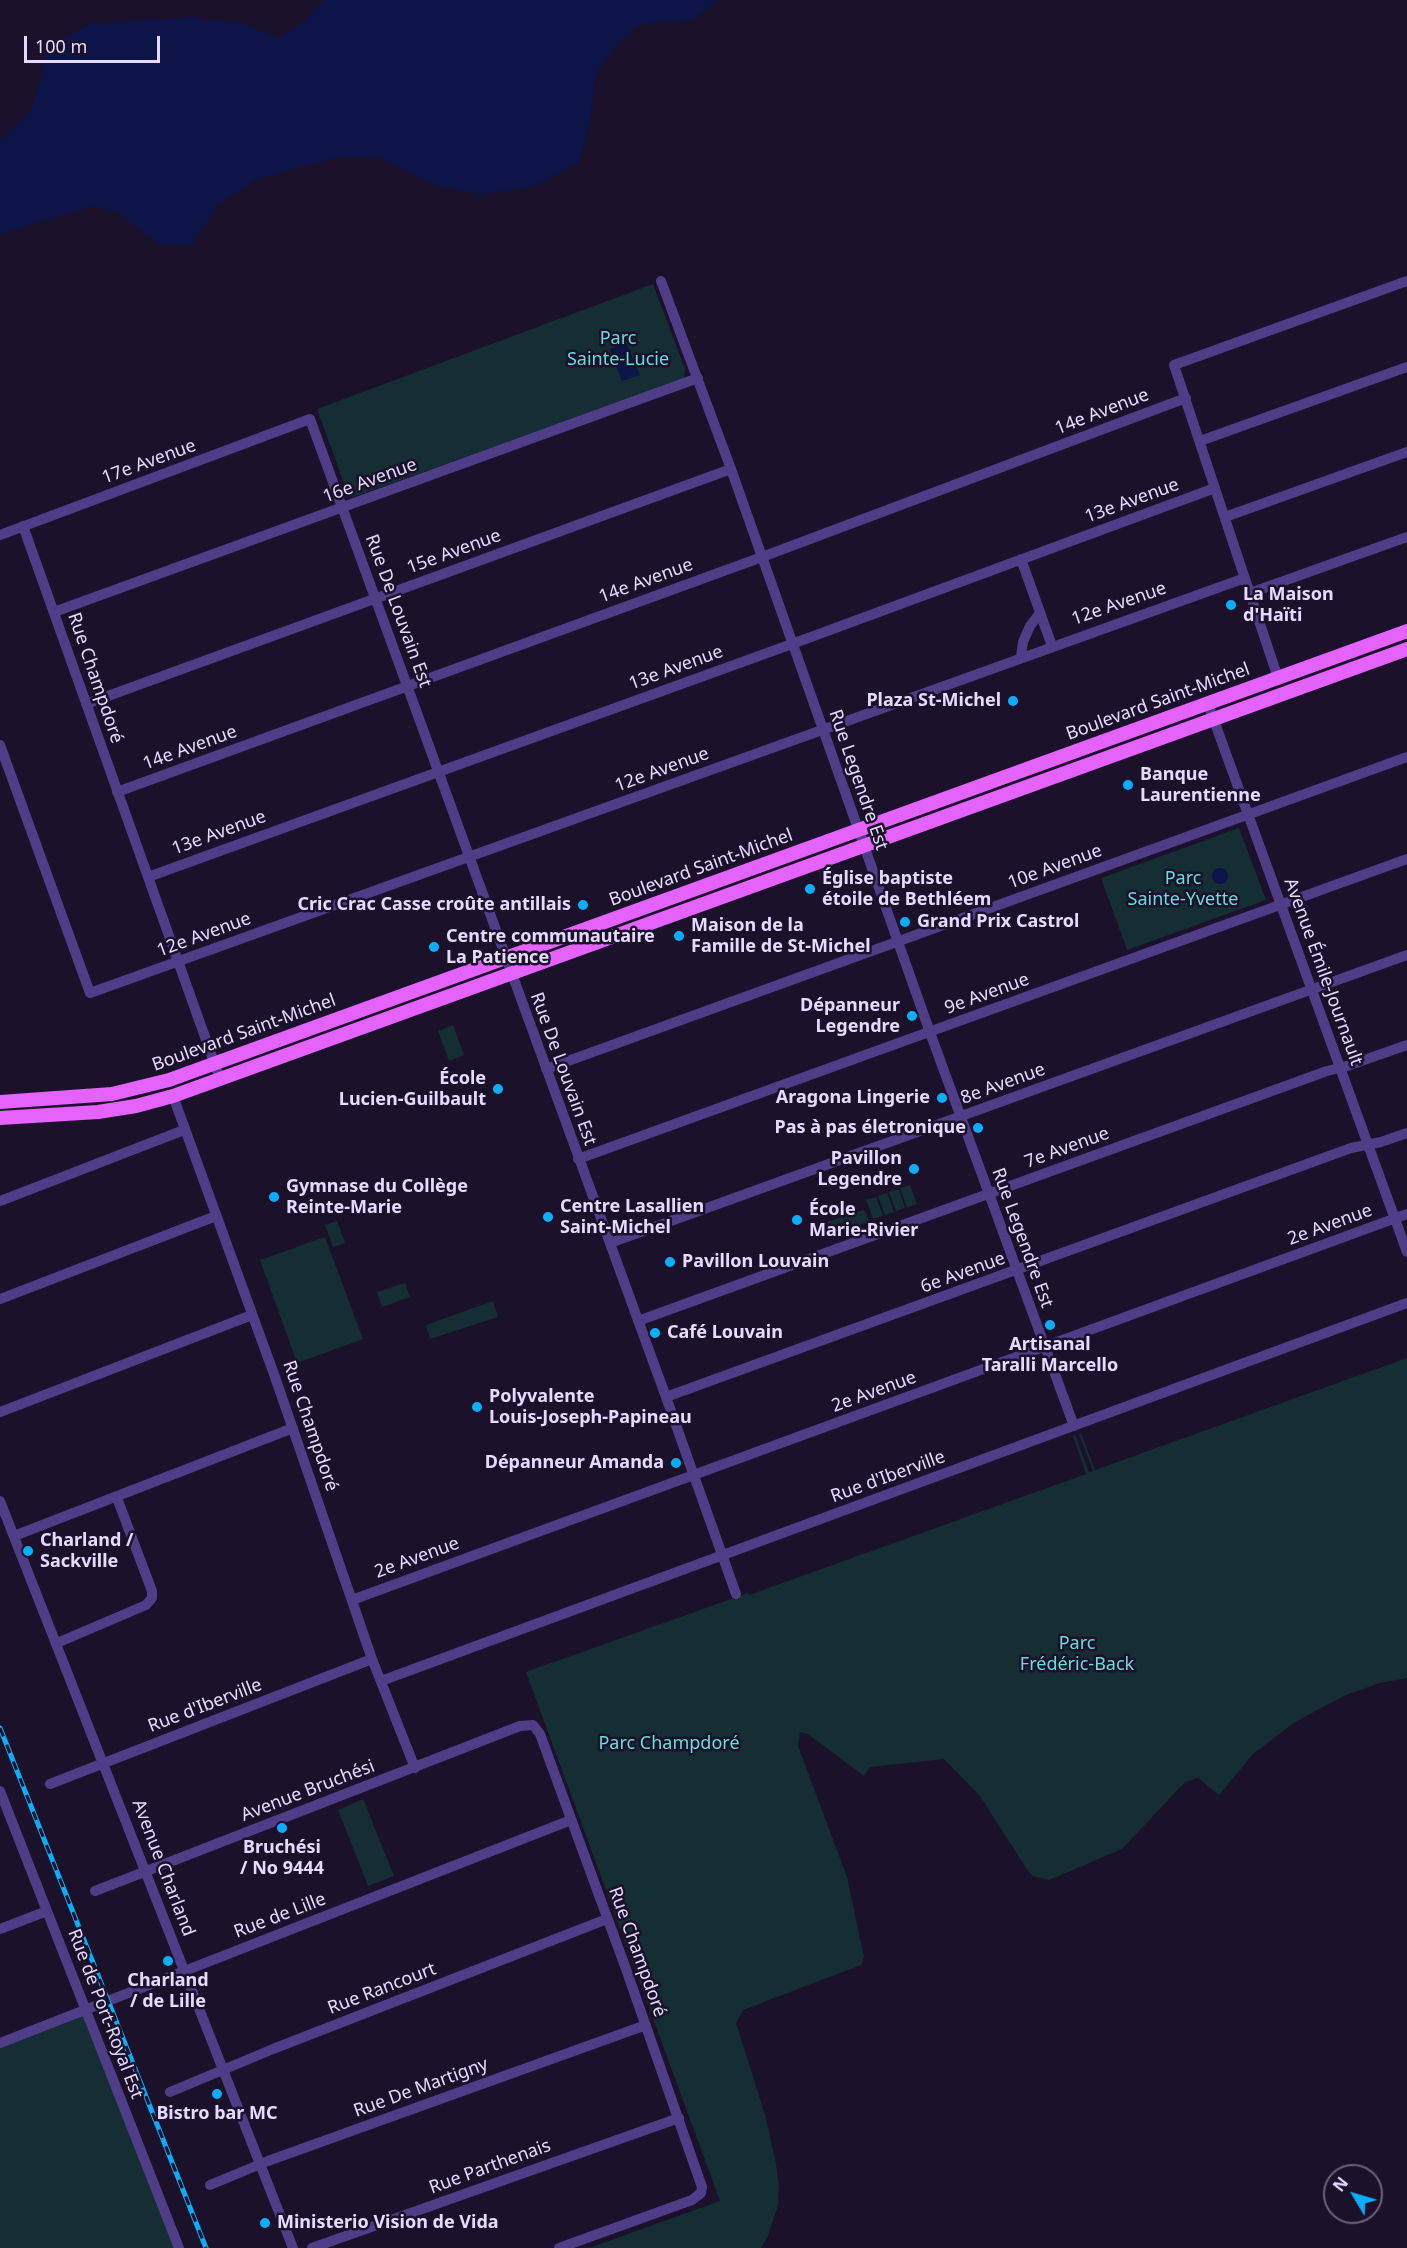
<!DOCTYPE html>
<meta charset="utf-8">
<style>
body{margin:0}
#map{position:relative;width:1407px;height:2248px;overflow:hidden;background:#1b112a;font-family:"Noto Sans",sans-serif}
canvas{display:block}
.north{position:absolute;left:1323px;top:2164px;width:60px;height:60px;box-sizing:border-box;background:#1b112a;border:2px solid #6c617f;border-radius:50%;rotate:308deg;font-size:16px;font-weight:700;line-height:24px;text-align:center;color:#e6dafe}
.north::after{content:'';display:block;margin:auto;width:21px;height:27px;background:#0aaefb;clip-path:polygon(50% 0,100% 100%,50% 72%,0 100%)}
.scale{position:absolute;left:24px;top:36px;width:136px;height:27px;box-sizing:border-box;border:3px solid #e6dafe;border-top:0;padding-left:8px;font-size:18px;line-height:21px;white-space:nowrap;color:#e6dafe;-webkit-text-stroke:4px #1b112a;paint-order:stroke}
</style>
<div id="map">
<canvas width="1407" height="2248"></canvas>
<div class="north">N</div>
<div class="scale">100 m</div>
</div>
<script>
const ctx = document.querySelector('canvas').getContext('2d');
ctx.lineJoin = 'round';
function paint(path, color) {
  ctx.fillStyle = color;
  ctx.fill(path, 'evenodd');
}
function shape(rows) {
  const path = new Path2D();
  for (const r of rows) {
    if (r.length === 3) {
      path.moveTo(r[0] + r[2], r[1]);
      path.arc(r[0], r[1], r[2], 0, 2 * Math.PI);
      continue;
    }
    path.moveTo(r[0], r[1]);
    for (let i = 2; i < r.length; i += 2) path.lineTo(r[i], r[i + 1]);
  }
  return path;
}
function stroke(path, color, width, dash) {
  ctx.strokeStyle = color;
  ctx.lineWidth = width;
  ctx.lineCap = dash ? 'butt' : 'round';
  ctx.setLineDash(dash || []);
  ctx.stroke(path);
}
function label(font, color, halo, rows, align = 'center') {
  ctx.font = font + ' "Noto Sans",sans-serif';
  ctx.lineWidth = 5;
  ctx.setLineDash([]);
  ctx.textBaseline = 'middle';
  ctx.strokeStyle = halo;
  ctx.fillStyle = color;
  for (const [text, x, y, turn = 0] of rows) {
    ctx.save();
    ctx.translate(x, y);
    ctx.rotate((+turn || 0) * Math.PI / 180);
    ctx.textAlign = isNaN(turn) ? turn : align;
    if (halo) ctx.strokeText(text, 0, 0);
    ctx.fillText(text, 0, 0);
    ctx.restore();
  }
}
paint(shape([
 [653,284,685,369,684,379,353,497,348,494,317,409],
 [1239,828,1266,900,1127,950,1101,878],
 [453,1025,464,1055,449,1061,438,1031],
 [910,1185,917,1204,907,1208,900,1188],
 [899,1189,905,1208,896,1211,889,1192],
 [887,1193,894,1212,885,1215,878,1196],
 [876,1197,883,1216,873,1219,866,1200],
 [863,1210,865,1211,869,1220,868,1222,832,1236,827,1222],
 [337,1221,345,1243,333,1247,325,1225],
 [325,1237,363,1339,297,1363,260,1260],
 [405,1283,410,1297,382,1307,377,1292],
 [493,1301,498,1317,430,1339,426,1325],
 [1407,1358,1407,1678,1380,1683,1346,1695,1295,1722,1253,1754,1219,1795,1198,1778,1185,1782,1122,1849,1049,1880,1033,1876,1028,1871,980,1796,944,1759,870,1767,864,1776,808,1734,800,1732,798,1746,847,1877,864,1957,861,1965,743,2010,736,2023,766,2118,776,2164,779,2186,778,2205,768,2236,761,2248,589,2248,720,2201,526,1672,748,1593,749,1595,1086,1474,1073,1436,1075,1435,1089,1472,1093,1471,1079,1434,1081,1433,1095,1470],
 [363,1799,394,1876,368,1886,338,1810],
 [86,2009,179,2248,0,2248,0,2043]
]), '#142e34');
paint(shape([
 [323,0,718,0,693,20,641,24,618,43,597,71,588,131,579,162,533,187,480,194,434,185,379,157,339,157,257,179,218,205,192,245,159,245,117,212,93,206,0,234,0,143,1,139,29,112,42,76,47,48,89,24,188,17,241,23,277,37,301,24],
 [626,343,640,375,622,381,610,349],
 [1220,876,8]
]), '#0c1448');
stroke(shape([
 [661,281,731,469,932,1038,1074,1426],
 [1200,441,1407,367],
 [1225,517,1407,452],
 [23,526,220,1079],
 [0,535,310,419,666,1397,736,1594],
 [1021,559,1052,646],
 [1250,593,1407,537],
 [54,612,698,378],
 [1021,657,1023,642,1030,626,1040,613],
 [1278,678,1174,365,1407,281],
 [86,704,731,469],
 [1208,704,1407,1252],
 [0,745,90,993,1245,578],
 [117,792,762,557,1186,398],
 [148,877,792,644,1215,488],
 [546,1069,1407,757],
 [173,1096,275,1377,372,1659,415,1768],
 [578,1159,1407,859],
 [0,1201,184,1130],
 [610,1243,1407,955],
 [0,1299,216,1216],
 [638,1321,1327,1071,1347,1066,1407,1045],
 [666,1397,1351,1148,1381,1142,1407,1133],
 [0,1412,252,1315],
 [0,1501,293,2248],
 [14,1536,293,1428],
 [352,1600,1407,1214],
 [57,1643,146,1605,152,1598,152,1591,117,1498],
 [381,1681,1407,1303],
 [50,1784,372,1659],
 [0,1791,179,2248],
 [95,1891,520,1726,533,1725,540,1734,626,1969,702,2187,701,2193,692,2200,559,2248],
 [0,1929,47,1911],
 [0,2043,571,1820],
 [170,2092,273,2049,607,1919],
 [210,2185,268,2161,646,2025],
 [312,2248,679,2118]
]), '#503d88', 10);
stroke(shape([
 [0,1102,112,1094,169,1080,1407,631],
 [0,1118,98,1112,136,1106,173,1096,1407,649]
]), '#e563fd', 14);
const rail = shape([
 [0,1728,206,2248]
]);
stroke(rail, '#0aaefb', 5);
stroke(rail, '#1b112a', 3, [9]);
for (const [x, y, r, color] of [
 [1231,605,6,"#0aaefb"],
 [1013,701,6,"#0aaefb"],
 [1128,785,6,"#0aaefb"],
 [810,889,6,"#0aaefb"],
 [583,905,6,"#0aaefb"],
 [905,922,6,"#0aaefb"],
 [679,936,6,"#0aaefb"],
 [434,947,6,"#0aaefb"],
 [912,1016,6,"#0aaefb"],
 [498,1089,6,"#0aaefb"],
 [942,1098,6,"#0aaefb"],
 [978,1128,6,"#0aaefb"],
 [914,1169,6,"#0aaefb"],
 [274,1197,6,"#0aaefb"],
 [548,1217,6,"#0aaefb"],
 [797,1220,6,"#0aaefb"],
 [670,1262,6,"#0aaefb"],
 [1050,1325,6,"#0aaefb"],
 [655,1333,6,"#0aaefb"],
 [477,1407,6,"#0aaefb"],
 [676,1463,6,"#0aaefb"],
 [28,1551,6,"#0aaefb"],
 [282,1828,6,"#0aaefb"],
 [168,1961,6,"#0aaefb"],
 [217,2094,6,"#0aaefb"],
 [265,2223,6,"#0aaefb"]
]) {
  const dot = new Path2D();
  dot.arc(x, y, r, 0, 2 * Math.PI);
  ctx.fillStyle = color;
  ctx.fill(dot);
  stroke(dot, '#1b112a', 2);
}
label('18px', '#66dfdb', '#1b112a', [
 ["Parc",618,339],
 ["Sainte-Lucie",618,360],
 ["Parc",1183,879],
 ["Sainte-Yvette",1183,900],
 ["Parc",1077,1644],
 ["Frédéric-Back",1077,1665],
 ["Parc Champdoré",669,1744]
]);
label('18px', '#e6dafe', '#1b112a', [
 ["14e Avenue",1102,412,-21],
 ["17e Avenue",149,462,-20],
 ["16e Avenue",370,481,-20],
 ["13e Avenue",1132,501,-20],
 ["15e Avenue",454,552,-20],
 ["14e Avenue",646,581,-20],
 ["12e Avenue",1119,604,-19],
 ["Rue De Louvain Est",398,611,70],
 ["13e Avenue",676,668,-20],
 ["Rue Champdoré",95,678,71],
 ["Boulevard Saint-Michel",1158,702,-20],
 ["14e Avenue",190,748,-20],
 ["12e Avenue",662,770,-20],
 ["Rue Legendre Est",858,780,71],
 ["13e Avenue",219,833,-20],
 ["10e Avenue",1055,867,-20],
 ["Boulevard Saint-Michel",701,868,-20],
 ["12e Avenue",204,935,-20],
 ["Avenue Émile-Journault",1323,972,70],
 ["9e Avenue",987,994,-20],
 ["Boulevard Saint-Michel",244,1033,-20],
 ["Rue De Louvain Est",563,1069,70],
 ["8e Avenue",1003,1084,-20],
 ["7e Avenue",1067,1148,-20],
 ["2e Avenue",1330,1225,-20],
 ["Rue Legendre Est",1022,1238,70],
 ["6e Avenue",963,1273,-20],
 ["2e Avenue",874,1392,-20],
 ["Rue Champdoré",310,1426,71],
 ["Rue d'Iberville",888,1477,-20],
 ["2e Avenue",417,1558,-20],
 ["Rue d'Iberville",205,1706,-21],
 ["Avenue Bruchési",308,1791,-21],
 ["Avenue Charland",163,1868,69],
 ["Rue de Lille",280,1916,-21],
 ["Rue Champdoré",637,1952,70],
 ["Rue Rancourt",382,1989,-21],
 ["Rue de Port-Royal Est",105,2014,69],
 ["Rue De Martigny",421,2088,-20],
 ["Rue Parthenais",490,2167,-20]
]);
label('bold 18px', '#e6dafe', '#1b112a', [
 ["La Maison",1243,595],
 ["d'Haïti",1243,616],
 ["Plaza St-Michel",1001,701,"right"],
 ["Banque",1140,775],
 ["Laurentienne",1140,796],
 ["Église baptiste",822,879],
 ["étoile de Bethléem",822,900],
 ["Cric Crac Casse croûte antillais",571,905,"right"],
 ["Grand Prix Castrol",917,922],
 ["Maison de la",691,926],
 ["Famille de St-Michel",691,947],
 ["Centre communautaire",446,937],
 ["La Patience",446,958],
 ["Dépanneur",900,1006,"right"],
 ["Legendre",900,1027,"right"],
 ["École",486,1079,"right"],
 ["Lucien-Guilbault",486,1100,"right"],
 ["Aragona Lingerie",930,1098,"right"],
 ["Pas à pas életronique",966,1128,"right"],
 ["Pavillon",902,1159,"right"],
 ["Legendre",902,1180,"right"],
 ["Gymnase du Collège",286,1187],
 ["Reinte-Marie",286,1208],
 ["Centre Lasallien",560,1207],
 ["Saint-Michel",560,1228],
 ["École",809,1210],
 ["Marie-Rivier",809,1231],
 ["Pavillon Louvain",682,1262],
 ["Café Louvain",667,1333],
 ["Artisanal",1050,1345,"center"],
 ["Taralli Marcello",1050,1366,"center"],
 ["Polyvalente",489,1397],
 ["Louis-Joseph-Papineau",489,1418],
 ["Dépanneur Amanda",664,1463,"right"],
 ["Charland /",40,1541],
 ["Sackville",40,1562],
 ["Bruchési",282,1848,"center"],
 ["/ No 9444",282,1869,"center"],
 ["Charland",168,1981,"center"],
 ["/ de Lille",168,2002,"center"],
 ["Bistro bar MC",217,2114,"center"],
 ["Ministerio Vision de Vida",277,2223]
], 'left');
</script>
